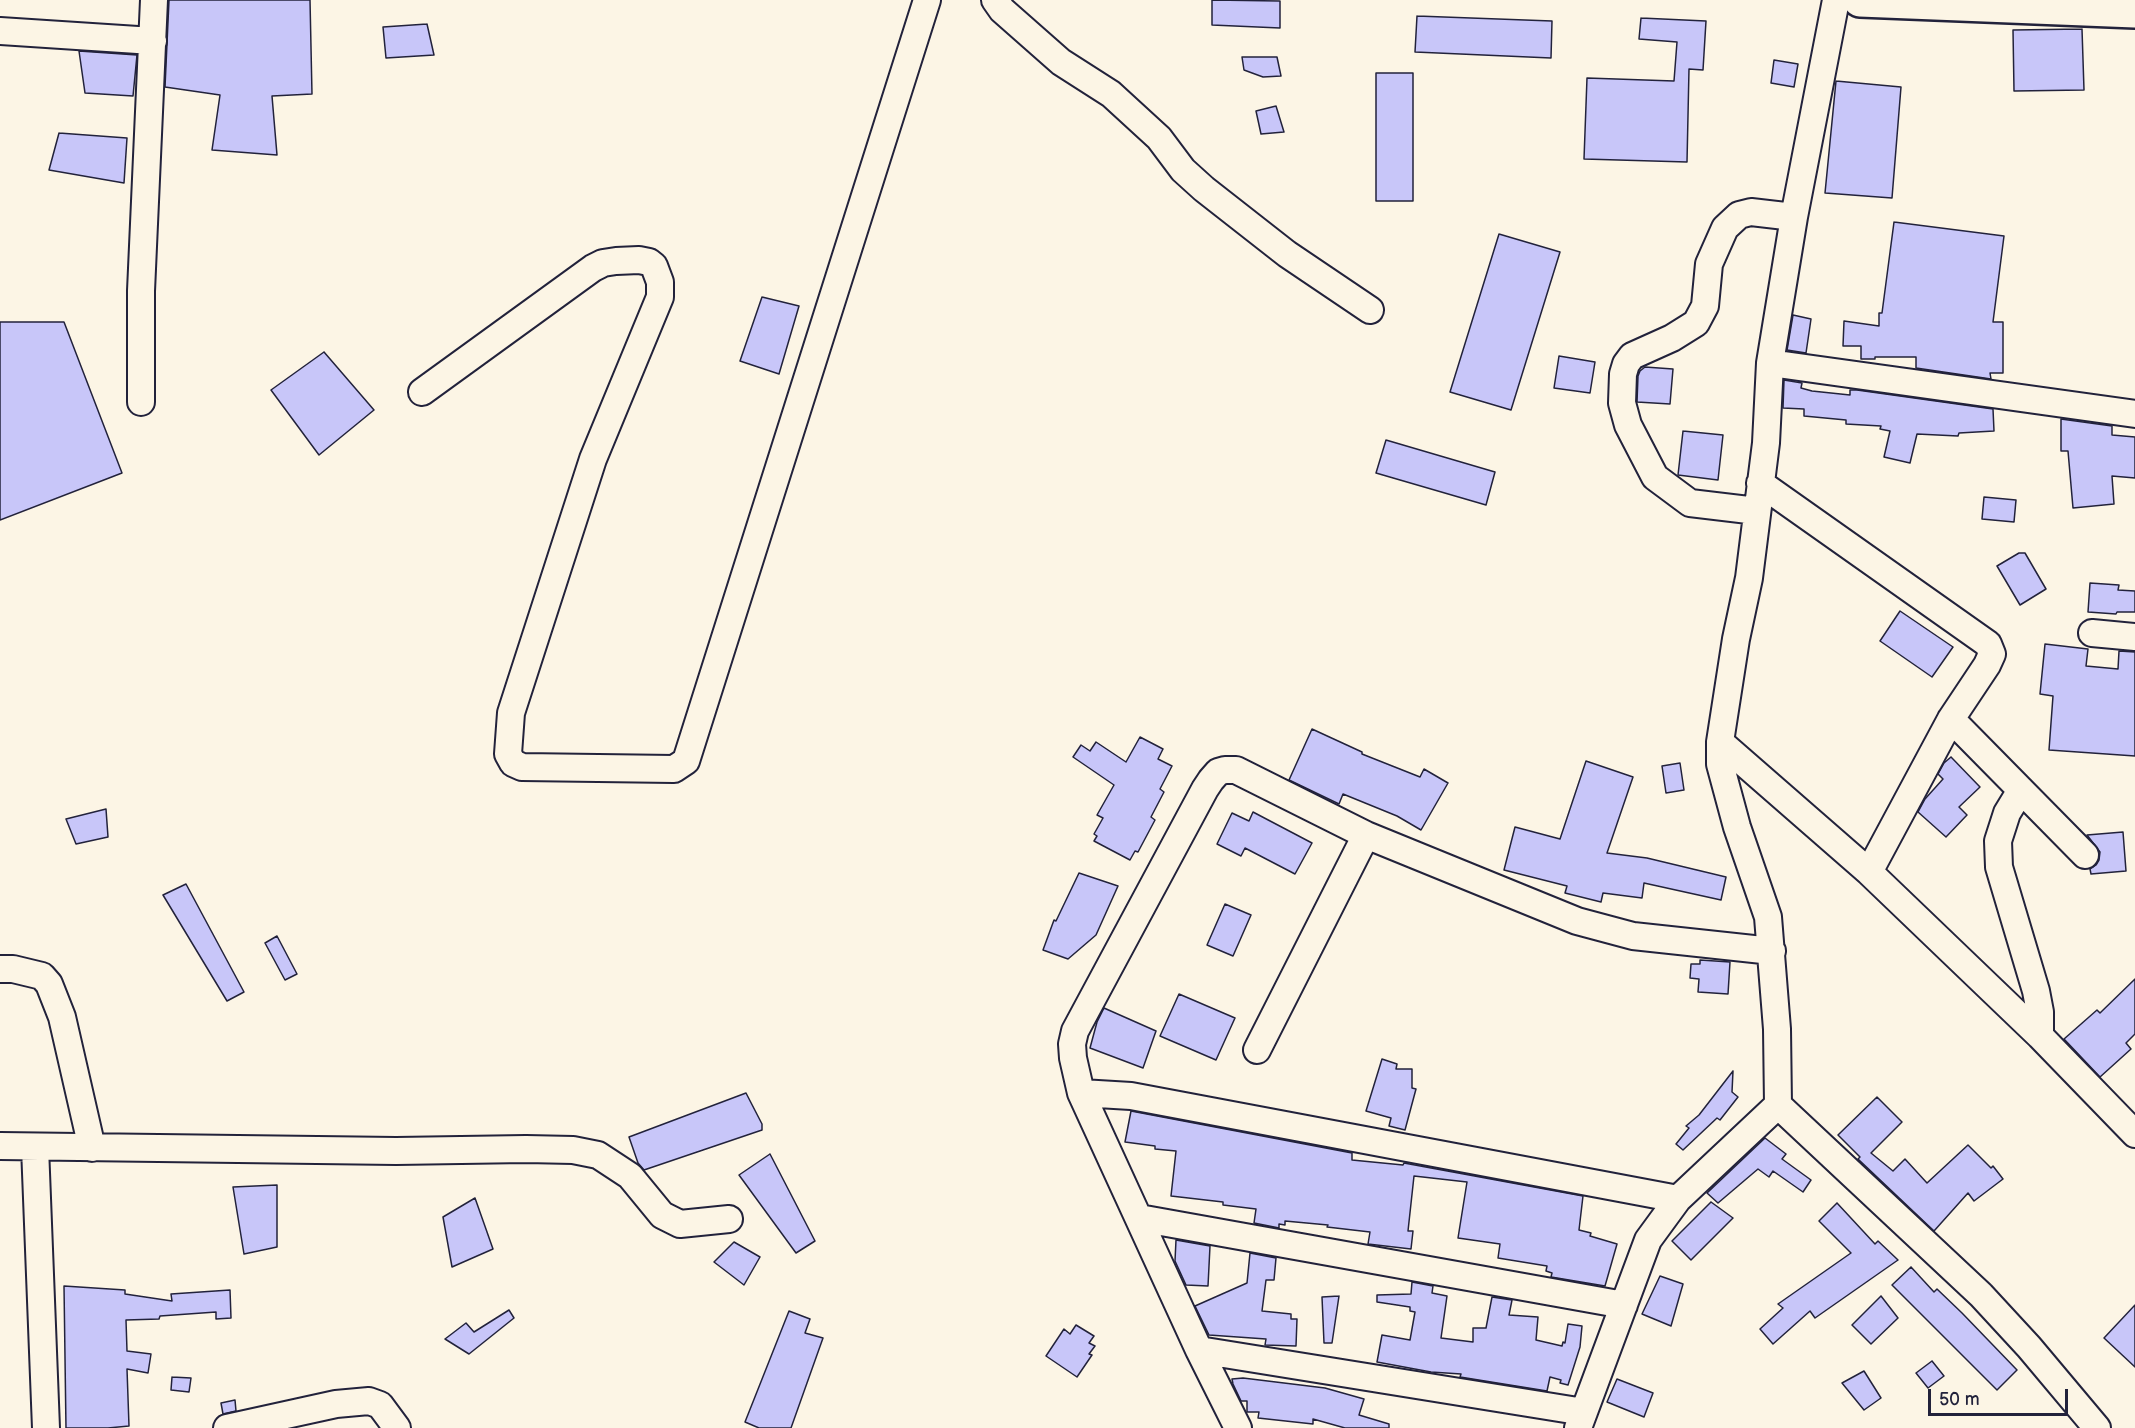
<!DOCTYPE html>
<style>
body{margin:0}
#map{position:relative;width:2135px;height:1428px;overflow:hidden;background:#fcf5e5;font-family:"Balsamiq Sans",sans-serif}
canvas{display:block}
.scale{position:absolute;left:1928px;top:1389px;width:140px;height:27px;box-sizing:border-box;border:3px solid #22223b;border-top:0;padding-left:8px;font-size:18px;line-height:21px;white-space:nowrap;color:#22223b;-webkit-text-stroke:4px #fcf5e5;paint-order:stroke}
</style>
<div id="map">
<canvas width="2135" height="1428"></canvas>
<div class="scale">50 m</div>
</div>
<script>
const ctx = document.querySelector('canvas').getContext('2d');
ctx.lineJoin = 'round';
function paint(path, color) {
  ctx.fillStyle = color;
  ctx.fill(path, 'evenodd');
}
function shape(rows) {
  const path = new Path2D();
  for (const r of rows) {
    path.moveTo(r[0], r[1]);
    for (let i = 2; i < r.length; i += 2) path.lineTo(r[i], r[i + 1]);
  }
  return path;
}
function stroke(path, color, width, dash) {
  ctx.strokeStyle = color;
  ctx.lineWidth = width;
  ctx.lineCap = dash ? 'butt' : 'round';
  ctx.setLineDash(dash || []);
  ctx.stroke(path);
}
const building = shape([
 [169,0,310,0,312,94,272,96,277,155,212,150,220,95,165,87,169,0],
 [1212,0,1280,1,1280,28,1212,25,1212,0],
 [1417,16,1552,21,1551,58,1415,52,1417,16],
 [1641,18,1706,21,1703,70,1689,69,1687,162,1584,159,1587,78,1674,81,1677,42,1639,39,1641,18],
 [427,24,434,55,386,58,383,27,427,24],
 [2082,29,2084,90,2014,91,2013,30,2082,29],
 [79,51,137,55,133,96,85,93,79,51],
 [1242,57,1277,57,1281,76,1263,77,1244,70,1242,57],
 [1774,60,1798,64,1794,87,1771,83,1774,60],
 [1376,73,1413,73,1413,201,1376,201,1376,73],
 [1836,81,1901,87,1892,198,1825,193,1836,81],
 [1276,106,1284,132,1261,134,1256,111,1276,106],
 [59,133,127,138,124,183,49,170,59,133],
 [1894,222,2004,236,1993,322,2003,322,2003,373,1990,373,1991,379,1916,368,1916,357,1875,357,1875,359,1861,359,1861,346,1843,346,1844,321,1879,326,1879,313,1882,313,1894,222],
 [1499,234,1560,252,1511,410,1450,392,1499,234],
 [762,297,799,306,779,374,740,361,762,297],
 [1793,315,1811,319,1806,353,1787,350,1793,315],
 [0,322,64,322,122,473,0,520,0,322],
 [324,352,374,410,319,455,271,390,324,352],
 [1559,356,1595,362,1590,393,1554,388,1559,356],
 [1645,367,1673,369,1670,404,1637,402,1638,376,1640,371,1645,367],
 [1784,380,1802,383,1801,388,1812,391,1850,395,1850,390,1857,390,1993,409,1994,431,1959,433,1958,436,1917,434,1910,463,1884,457,1890,431,1880,429,1881,426,1846,424,1846,420,1804,416,1804,409,1783,408,1784,380],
 [2061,419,2112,426,2112,435,2135,437,2135,478,2112,476,2114,504,2073,508,2068,451,2061,451,2061,419],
 [1683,431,1723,435,1718,480,1678,475,1683,431],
 [1386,440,1495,472,1486,505,1376,473,1386,440],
 [1984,497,2016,500,2014,522,1982,519,1984,497],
 [2019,553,2025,553,2046,589,2020,605,1997,566,2019,553],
 [2090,583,2119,585,2118,590,2135,591,2135,612,2117,612,2116,614,2088,612,2090,583],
 [1900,611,1953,647,1932,677,1880,641,1900,611],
 [2045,644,2088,649,2086,666,2118,669,2119,651,2135,652,2135,756,2049,750,2053,696,2040,694,2045,644],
 [1312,729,1362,752,1362,754,1420,777,1424,769,1448,783,1421,830,1397,816,1343,794,1339,804,1289,780,1312,729],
 [1140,737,1163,749,1158,759,1172,766,1160,789,1164,792,1151,817,1155,820,1138,852,1135,851,1130,860,1094,841,1097,836,1094,834,1103,818,1097,815,1114,785,1073,757,1081,745,1090,751,1096,742,1126,762,1140,737],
 [1951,757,1980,787,1959,807,1967,815,1946,837,1918,812,1925,799,1943,779,1938,774,1944,763,1951,757],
 [1586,761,1633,777,1607,853,1647,858,1726,877,1721,900,1644,883,1642,898,1603,893,1601,902,1565,893,1567,886,1504,870,1515,827,1560,839,1586,761],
 [1680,763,1684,790,1666,793,1662,766,1680,763],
 [106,809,108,837,76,844,66,819,106,809],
 [1253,812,1312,843,1295,874,1245,848,1241,856,1217,844,1232,813,1249,821,1253,812],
 [2123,832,2126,871,2091,874,2090,869,2096,865,2099,860,2100,852,2087,835,2123,832],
 [1079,873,1118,886,1096,935,1068,959,1043,950,1054,920,1056,921,1079,873],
 [186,884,244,992,227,1001,163,895,186,884],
 [1225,904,1251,915,1233,956,1207,945,1225,904],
 [277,936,297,974,285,980,265,943,277,936],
 [1700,960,1730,962,1728,994,1698,992,1699,979,1690,978,1691,964,1700,964,1700,960],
 [2135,979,2135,1034,2126,1043,2131,1049,2100,1077,2064,1039,2097,1010,2100,1013,2135,979],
 [1179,994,1235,1018,1216,1060,1160,1036,1179,994],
 [1104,1008,1156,1031,1143,1068,1090,1048,1097,1022,1104,1008],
 [1382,1059,1397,1064,1396,1069,1412,1069,1412,1088,1416,1089,1405,1130,1389,1126,1391,1118,1366,1111,1382,1059],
 [1733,1071,1732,1092,1738,1097,1720,1120,1717,1118,1683,1150,1676,1144,1689,1128,1686,1126,1699,1115,1733,1071],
 [746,1093,762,1124,762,1130,644,1170,638,1163,629,1137,746,1093],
 [1877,1097,1902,1122,1871,1153,1893,1171,1905,1159,1927,1183,1968,1145,1991,1168,1993,1166,2003,1179,1974,1201,1968,1193,1934,1231,1858,1159,1860,1157,1838,1135,1877,1097],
 [1131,1111,1352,1153,1352,1160,1403,1165,1404,1163,1583,1196,1579,1230,1591,1233,1590,1236,1617,1244,1605,1286,1551,1277,1552,1273,1546,1271,1547,1266,1498,1258,1500,1244,1458,1238,1467,1182,1414,1176,1408,1231,1413,1231,1411,1249,1368,1244,1370,1232,1327,1227,1328,1225,1285,1221,1285,1225,1279,1224,1279,1228,1254,1223,1256,1209,1223,1205,1223,1202,1171,1196,1176,1151,1155,1149,1155,1146,1125,1142,1131,1111],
 [1765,1138,1786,1154,1782,1159,1811,1180,1803,1192,1773,1171,1769,1177,1758,1169,1718,1203,1707,1193,1765,1138],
 [770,1154,815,1241,796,1253,739,1175,770,1154],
 [277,1185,277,1247,244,1254,233,1187,277,1185],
 [475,1198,493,1249,452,1267,443,1217,475,1198],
 [1711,1202,1733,1218,1691,1260,1672,1241,1711,1202],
 [1837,1203,1875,1244,1878,1241,1898,1260,1815,1318,1810,1311,1773,1344,1760,1329,1783,1308,1778,1304,1851,1253,1819,1221,1837,1203],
 [1176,1240,1210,1246,1208,1286,1186,1285,1175,1261,1176,1240],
 [734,1242,760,1257,744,1285,714,1262,734,1242],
 [1250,1253,1276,1258,1274,1280,1266,1280,1262,1311,1291,1314,1291,1319,1297,1319,1296,1346,1265,1345,1266,1339,1209,1335,1195,1306,1247,1283,1250,1253],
 [1911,1267,1934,1292,1937,1289,1962,1313,2017,1370,1997,1390,1892,1285,1911,1267],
 [1660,1276,1683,1284,1671,1326,1642,1314,1660,1276],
 [1412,1282,1433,1286,1432,1293,1447,1296,1441,1338,1473,1342,1473,1328,1486,1328,1492,1297,1512,1300,1509,1315,1538,1317,1536,1340,1562,1346,1563,1342,1565,1343,1568,1324,1582,1326,1580,1347,1568,1385,1560,1383,1561,1380,1550,1377,1547,1391,1460,1377,1461,1374,1431,1372,1377,1362,1382,1335,1410,1340,1415,1312,1410,1311,1410,1307,1377,1302,1377,1295,1411,1294,1412,1282],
 [64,1286,125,1290,125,1294,172,1301,171,1294,230,1290,231,1318,216,1319,216,1312,160,1316,159,1319,126,1320,127,1351,151,1354,148,1373,127,1369,129,1426,108,1428,66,1428,64,1286],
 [1339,1296,1332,1343,1324,1343,1322,1297,1339,1296],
 [1881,1296,1898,1318,1871,1344,1852,1325,1881,1296],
 [2135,1305,2135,1367,2104,1338,2135,1305],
 [509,1310,514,1318,469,1354,445,1339,466,1323,474,1332,509,1310],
 [789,1311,810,1319,805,1333,823,1338,791,1428,759,1428,745,1422,789,1311],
 [1076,1325,1094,1336,1089,1343,1095,1346,1089,1354,1092,1355,1077,1377,1046,1356,1064,1329,1070,1334,1076,1325],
 [1932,1361,1944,1376,1928,1388,1916,1373,1932,1361],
 [1864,1371,1881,1398,1864,1410,1842,1383,1864,1371],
 [172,1377,191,1378,189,1392,171,1390,172,1377],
 [1243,1378,1325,1388,1364,1399,1359,1415,1389,1424,1389,1428,1345,1428,1313,1419,1313,1424,1258,1418,1259,1412,1247,1412,1247,1401,1241,1401,1233,1384,1232,1379,1243,1378],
 [1617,1379,1653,1393,1644,1417,1607,1402,1617,1379],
 [235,1400,236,1411,223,1414,221,1403,235,1400]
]);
paint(building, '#c8c6f9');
stroke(building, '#22223b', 1.5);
const minor = shape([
 [995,0,1002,10,1061,62,1111,94,1159,138,1183,170,1204,189,1287,254,1370,310],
 [0,31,153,41],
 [1770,363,2135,414],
 [422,392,593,268,603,263,616,261,639,260,649,262,654,266,660,282,660,297,593,459,511,713,508,754,513,763,522,767,674,769,686,761,927,0],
 [141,402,141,291,154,0],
 [1760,483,1988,644,1992,654,1987,665,1951,719,1869,872],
 [1757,511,1690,503,1655,477,1628,425,1622,403,1623,374,1626,364,1632,356,1672,338,1696,323,1705,306,1709,264,1725,228,1739,215,1751,212,1794,217],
 [2092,633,2135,637],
 [1951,719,2085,855],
 [1720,742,1869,872,2040,1036,2135,1134],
 [2021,790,2007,813,1998,841,1999,867,2036,991,2040,1012,2040,1036],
 [0,969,13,969,42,976,49,984,62,1017,92,1148],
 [1257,1050,1366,835],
 [1081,1093,1131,1096,1678,1199],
 [1778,1105,1981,1295,2029,1347,2097,1428],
 [0,1146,396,1151,526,1149,573,1150,598,1155,630,1176,662,1215,680,1224,729,1219],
 [35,1147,46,1428],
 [1139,1218,1624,1305],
 [1199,1350,1584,1412],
 [227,1428,336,1404,369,1401,380,1405,397,1428],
 [1238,1428,1199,1350,1081,1093,1073,1058,1072,1044,1075,1031,1205,789,1211,780,1218,772,1225,770,1236,770,1366,835,1577,921,1633,936,1772,951],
 [1578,1428,1648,1240,1678,1199,1778,1105,1777,1029,1768,917,1737,827,1720,764,1720,742,1736,639,1749,578,1766,443,1770,363,1794,217,1836,0]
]);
const highway = shape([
 [1860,0,2135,11]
]);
stroke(minor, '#22223b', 30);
stroke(highway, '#22223b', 38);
stroke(minor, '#fcf5e5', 26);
stroke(highway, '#fcf5e5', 33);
</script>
